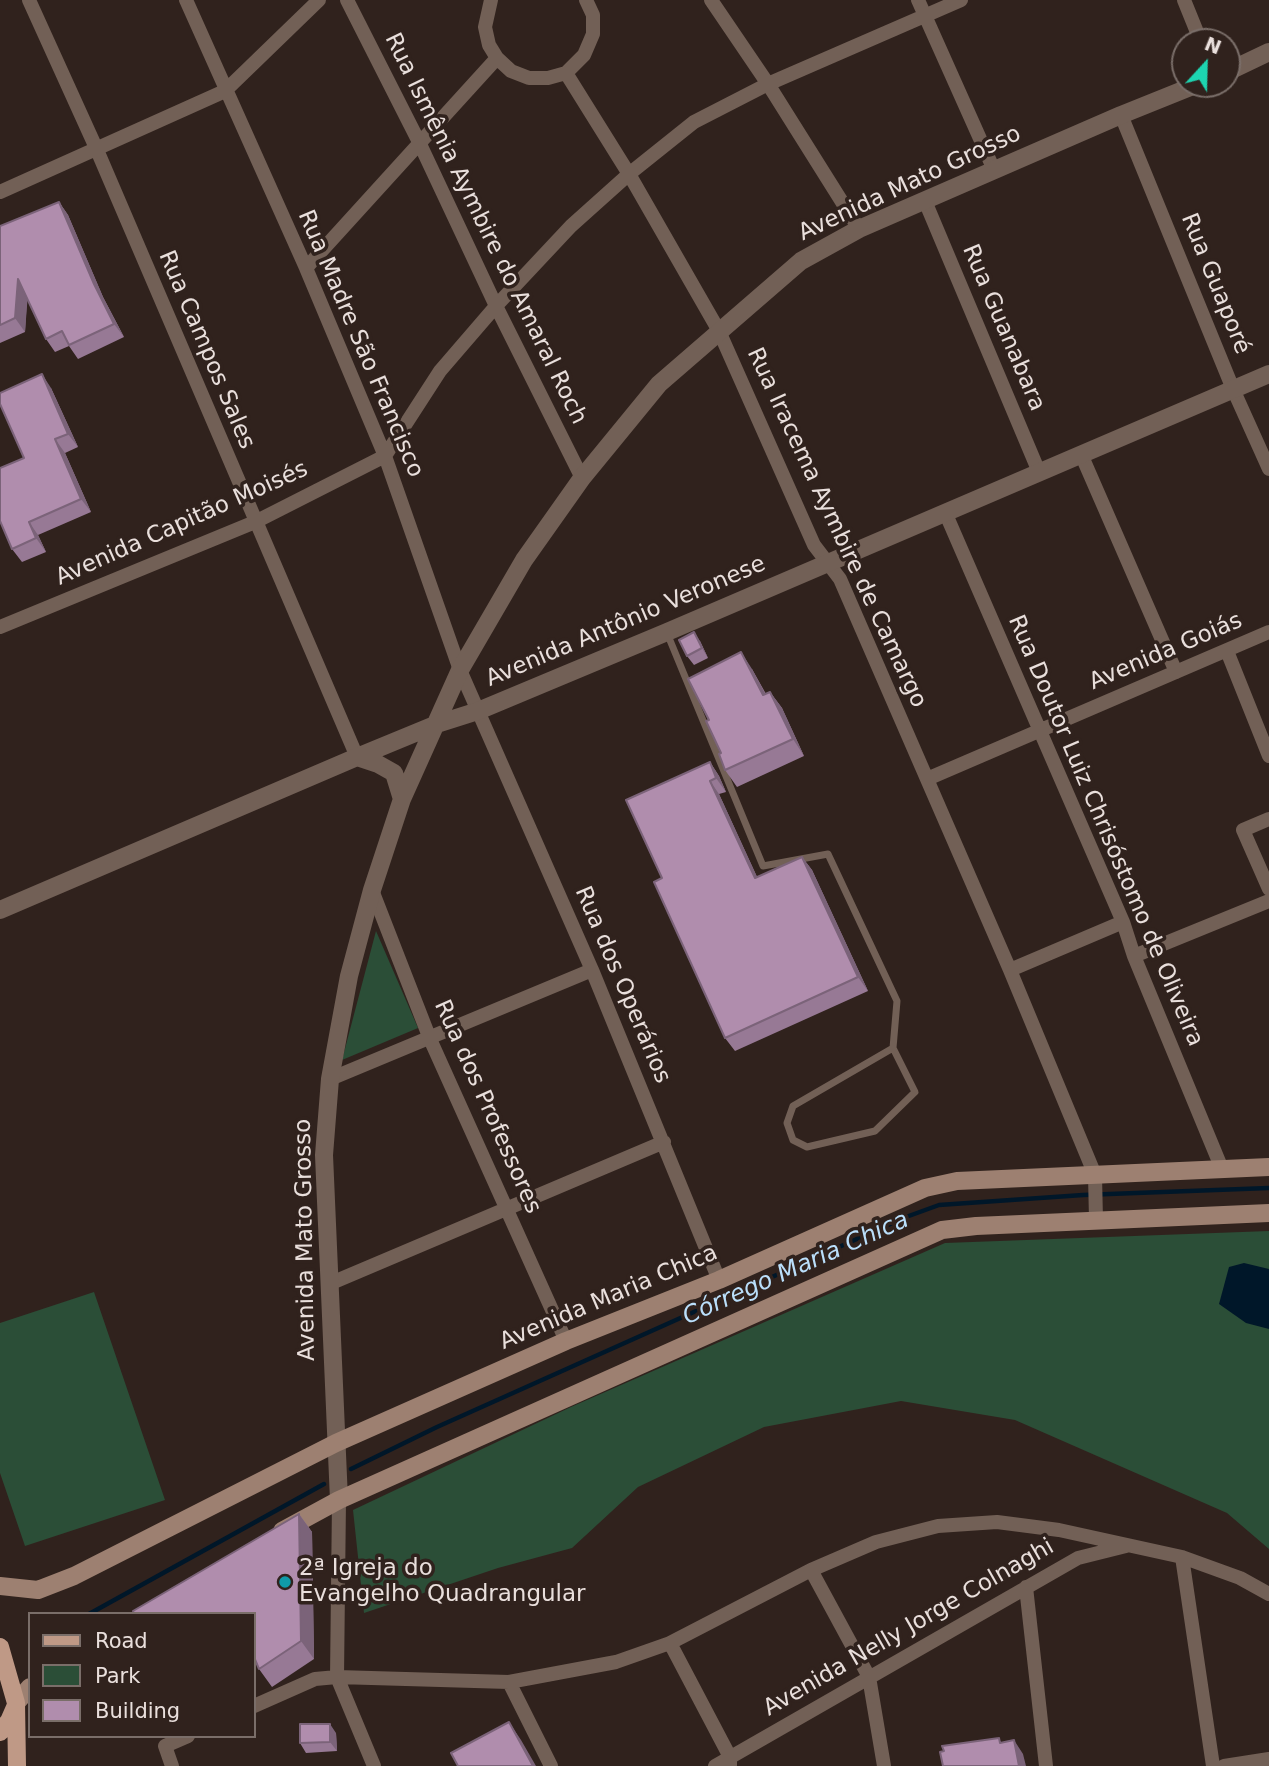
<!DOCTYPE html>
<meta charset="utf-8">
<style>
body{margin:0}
#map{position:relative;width:1269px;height:1766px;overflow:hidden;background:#30221d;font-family:"DejaVu Sans",sans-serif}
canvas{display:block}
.legend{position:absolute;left:28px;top:1612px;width:228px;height:126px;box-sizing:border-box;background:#30221d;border:2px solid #7a6e69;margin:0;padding:9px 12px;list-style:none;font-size:21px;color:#e9dfdc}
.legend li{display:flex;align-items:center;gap:14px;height:35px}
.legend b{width:35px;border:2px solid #7a6e69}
.north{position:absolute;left:1171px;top:28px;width:70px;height:70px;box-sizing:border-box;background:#30221d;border:2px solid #7a6e69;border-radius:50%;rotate:22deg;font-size:19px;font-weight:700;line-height:28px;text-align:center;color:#e9dfdc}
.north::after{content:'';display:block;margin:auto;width:24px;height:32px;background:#1dd5b1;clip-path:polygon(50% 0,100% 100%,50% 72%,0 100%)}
</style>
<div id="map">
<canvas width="1269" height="1766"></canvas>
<ul class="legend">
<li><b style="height:9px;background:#bf9986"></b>Road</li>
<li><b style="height:19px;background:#2b4e37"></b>Park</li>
<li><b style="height:19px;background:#b08dad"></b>Building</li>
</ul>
<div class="north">N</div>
</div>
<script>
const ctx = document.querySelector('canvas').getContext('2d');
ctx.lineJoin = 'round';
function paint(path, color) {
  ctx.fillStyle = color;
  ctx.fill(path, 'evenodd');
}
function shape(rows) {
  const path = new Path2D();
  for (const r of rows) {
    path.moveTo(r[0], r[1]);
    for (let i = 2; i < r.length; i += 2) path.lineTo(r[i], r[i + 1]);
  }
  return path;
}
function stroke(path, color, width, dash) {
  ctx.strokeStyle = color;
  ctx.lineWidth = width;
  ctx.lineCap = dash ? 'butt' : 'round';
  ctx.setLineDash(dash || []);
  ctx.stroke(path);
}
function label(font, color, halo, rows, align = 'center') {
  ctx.font = font + ' "DejaVu Sans",sans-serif';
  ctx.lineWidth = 7;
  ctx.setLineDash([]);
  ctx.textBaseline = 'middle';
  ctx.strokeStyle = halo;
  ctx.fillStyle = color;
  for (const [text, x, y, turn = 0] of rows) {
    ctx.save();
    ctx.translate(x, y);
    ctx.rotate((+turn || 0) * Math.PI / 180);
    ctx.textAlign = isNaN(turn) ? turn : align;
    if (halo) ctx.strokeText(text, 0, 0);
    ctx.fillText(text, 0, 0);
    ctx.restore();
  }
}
paint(shape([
 [376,931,418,1028,342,1060],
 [1269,1231,1269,1549,1227,1513,1015,1420,901,1401,764,1427,638,1487,572,1548,498,1568,364,1613,353,1510,571,1407,945,1243],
 [94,1292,165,1500,25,1546,0,1473,0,1323]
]), '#2b4e37');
paint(shape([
 [1244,1263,1269,1269,1269,1329,1246,1323,1219,1304,1229,1267]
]), '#001729');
stroke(shape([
 [351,1469,437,1427,906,1217,939,1205,1083,1195,1269,1188],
 [89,1614,324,1484]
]), '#001729', 4.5);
stroke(shape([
 [667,633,763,866,828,854,897,1001,893,1048,793,1106,787,1123,793,1140,807,1147,875,1131,915,1092,893,1048]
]), '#726056', 7);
stroke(shape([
 [29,0,97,150,357,757],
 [186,0,306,268,385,456,460,670,592,970,719,1280],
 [347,0,419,142,496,306,582,478],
 [491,0,485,27,489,45,497,58,511,71,529,78,548,78,566,73,584,55,593,34,593,15,586,0],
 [711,0,768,84,859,229],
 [918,0,994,170],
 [1184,0,1201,42],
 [566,73,629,174,719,331,814,545,840,579,1010,970,1095,1175,1096,1220],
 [1121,115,1233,389,1269,469],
 [0,192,225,91,319,0],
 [925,201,1039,472],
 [306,268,497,58],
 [1081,454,1176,672],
 [945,512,1123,922,1134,956,1222,1169],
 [0,627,255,522,385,456,440,371,496,306,571,226,629,174,694,122,768,84,961,0],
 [1227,651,1269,756],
 [927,779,1269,632],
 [1269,819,1243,830,1269,889],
 [372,890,430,1039,566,1341],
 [1134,956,1269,901],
 [1010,970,1123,922],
 [330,1079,592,970],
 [329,1284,664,1142],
 [339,1500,337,1677,374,1766],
 [1182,1557,1213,1766],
 [811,1570,869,1677,884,1766],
 [1026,1587,1046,1766],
 [670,1643,730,1757,730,1765],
 [509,1682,551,1766],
 [254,1706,315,1679,337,1677,509,1682,616,1662,670,1643,811,1570,876,1542,938,1526,997,1522,1059,1530,1182,1557,1240,1578,1269,1594],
 [172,1766,165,1746,188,1736],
 [715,1766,1078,1558,1126,1546],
 [1224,1766,1269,1759]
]), '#726056', 14);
stroke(shape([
 [1227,72,1269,52],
 [357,757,378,764,394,773,402,799],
 [0,910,357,757,437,724,478,711,667,632,1269,374],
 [339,1500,324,1155,330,1079,349,976,372,890,402,799,460,670,524,560,582,478,659,384,801,261,859,229,1121,115,1198,84]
]), '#726056', 18);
stroke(shape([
 [282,1531,339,1500,942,1230,976,1226,1269,1213],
 [0,1586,38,1590,74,1576,336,1443,566,1341,719,1280,925,1188,957,1181,1269,1167],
 [16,1703,30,1687]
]), '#9d8071', 18);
stroke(shape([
 [0,1647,16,1703,17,1766],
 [0,1732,9,1721,16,1705]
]), '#bf9986', 18);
paint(shape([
 [59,202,68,215,103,297,124,337,78,359,69,346,55,352,46,339,27,299,25,332,0,343,0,226],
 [51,388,78,447,65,453,91,512,38,535,46,552,22,562,12,549,24,458],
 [700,641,708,658,694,665,687,656],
 [752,669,766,694,770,692,782,708,804,756,737,787,725,770,721,753,709,720],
 [710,762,719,776,726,792,719,794,757,877,802,857,812,870,868,991,735,1051,725,1038,662,878],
 [299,1514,312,1532,314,1659,272,1687,259,1669],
 [336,1733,337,1751,306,1753,300,1743]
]), '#977995');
paint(shape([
 [59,202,68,215,103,297,124,337,114,324,94,284],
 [18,279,28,293,25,332,15,318],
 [42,374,51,388,78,447,68,434],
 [55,439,65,453,91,512,81,499],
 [29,522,38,535,46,552,36,538],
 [694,632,700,641,708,658,702,648],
 [741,652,752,669,775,712,763,695],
 [770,692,782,708,804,756,793,739],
 [710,762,719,776,726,792,716,778],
 [710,781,719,794,764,892,755,878],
 [802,857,812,870,868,991,858,977],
 [299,1514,312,1532,314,1659,301,1641],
 [509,1722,521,1740,536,1766,533,1766],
 [330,1724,336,1733,337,1751,330,1742],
 [1014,1740,1023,1754,1026,1766,1019,1766]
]), '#7b6379');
const building = shape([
 [59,202,94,284,114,324,69,345,62,331,46,339,18,279,15,318,0,325,0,226,59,202],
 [42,374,68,434,55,439,81,499,29,522,36,538,12,549,0,521,0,468,24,458,0,404,0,393,42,374],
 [694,632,702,648,687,656,679,640,694,632],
 [741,652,763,695,770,692,793,739,725,770,719,754,721,753,706,721,709,720,688,679,741,652],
 [710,762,716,778,710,781,755,878,802,857,858,977,725,1038,654,882,662,878,626,800,710,762],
 [299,1514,301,1641,259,1669,254,1657,254,1614,134,1614,133,1611,299,1514],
 [509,1722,533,1766,458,1766,451,1753,509,1722],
 [300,1724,330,1724,330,1742,300,1743,300,1724],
 [999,1738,1000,1743,1014,1740,1019,1766,943,1766,940,1752,944,1751,942,1746,999,1738]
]);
paint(building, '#b08dad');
stroke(building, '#7b6379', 2);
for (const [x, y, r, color] of [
 [285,1582,7,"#0f9aa8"]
]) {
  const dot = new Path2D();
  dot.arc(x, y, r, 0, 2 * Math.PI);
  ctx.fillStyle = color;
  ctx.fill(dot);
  stroke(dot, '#30221d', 2.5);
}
label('23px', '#e9dfdc', '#30221d', [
 ["Avenida Mato Grosso",910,184,-25],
 ["Rua Ismênia Aymbire do Amaral Roch",485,229,64],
 ["Rua Guaporé",1215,284,68],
 ["Rua Guanabara",1003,328,67],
 ["Rua Madre São Francisco",360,344,67],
 ["Rua Campos Sales",206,350,67],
 ["Avenida Capitão Moisés",182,524,-24],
 ["Rua Iracema Aymbire de Camargo",836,528,65],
 ["Avenida Antônio Veronese",626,622,-23],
 ["Avenida Goiás",1166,652,-23],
 ["Rua Doutor Luiz Chrisóstomo de Oliveira",1105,831,67],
 ["Rua dos Operários",622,985,67],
 ["Rua dos Professores",487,1107,66],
 ["Avenida Mato Grosso",306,1240,-91],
 ["Avenida Maria Chica",609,1298,-23],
 ["Avenida Nelly Jorge Colnaghi",909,1628,-30]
]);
label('23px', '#e9dfdc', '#30221d', [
 ["2ª Igreja do",299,1569],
 ["Evangelho Quadrangular",299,1595]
], 'left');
label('italic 24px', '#badffb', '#30221d', [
 ["Córrego Maria Chica",796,1269,-24]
]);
</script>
